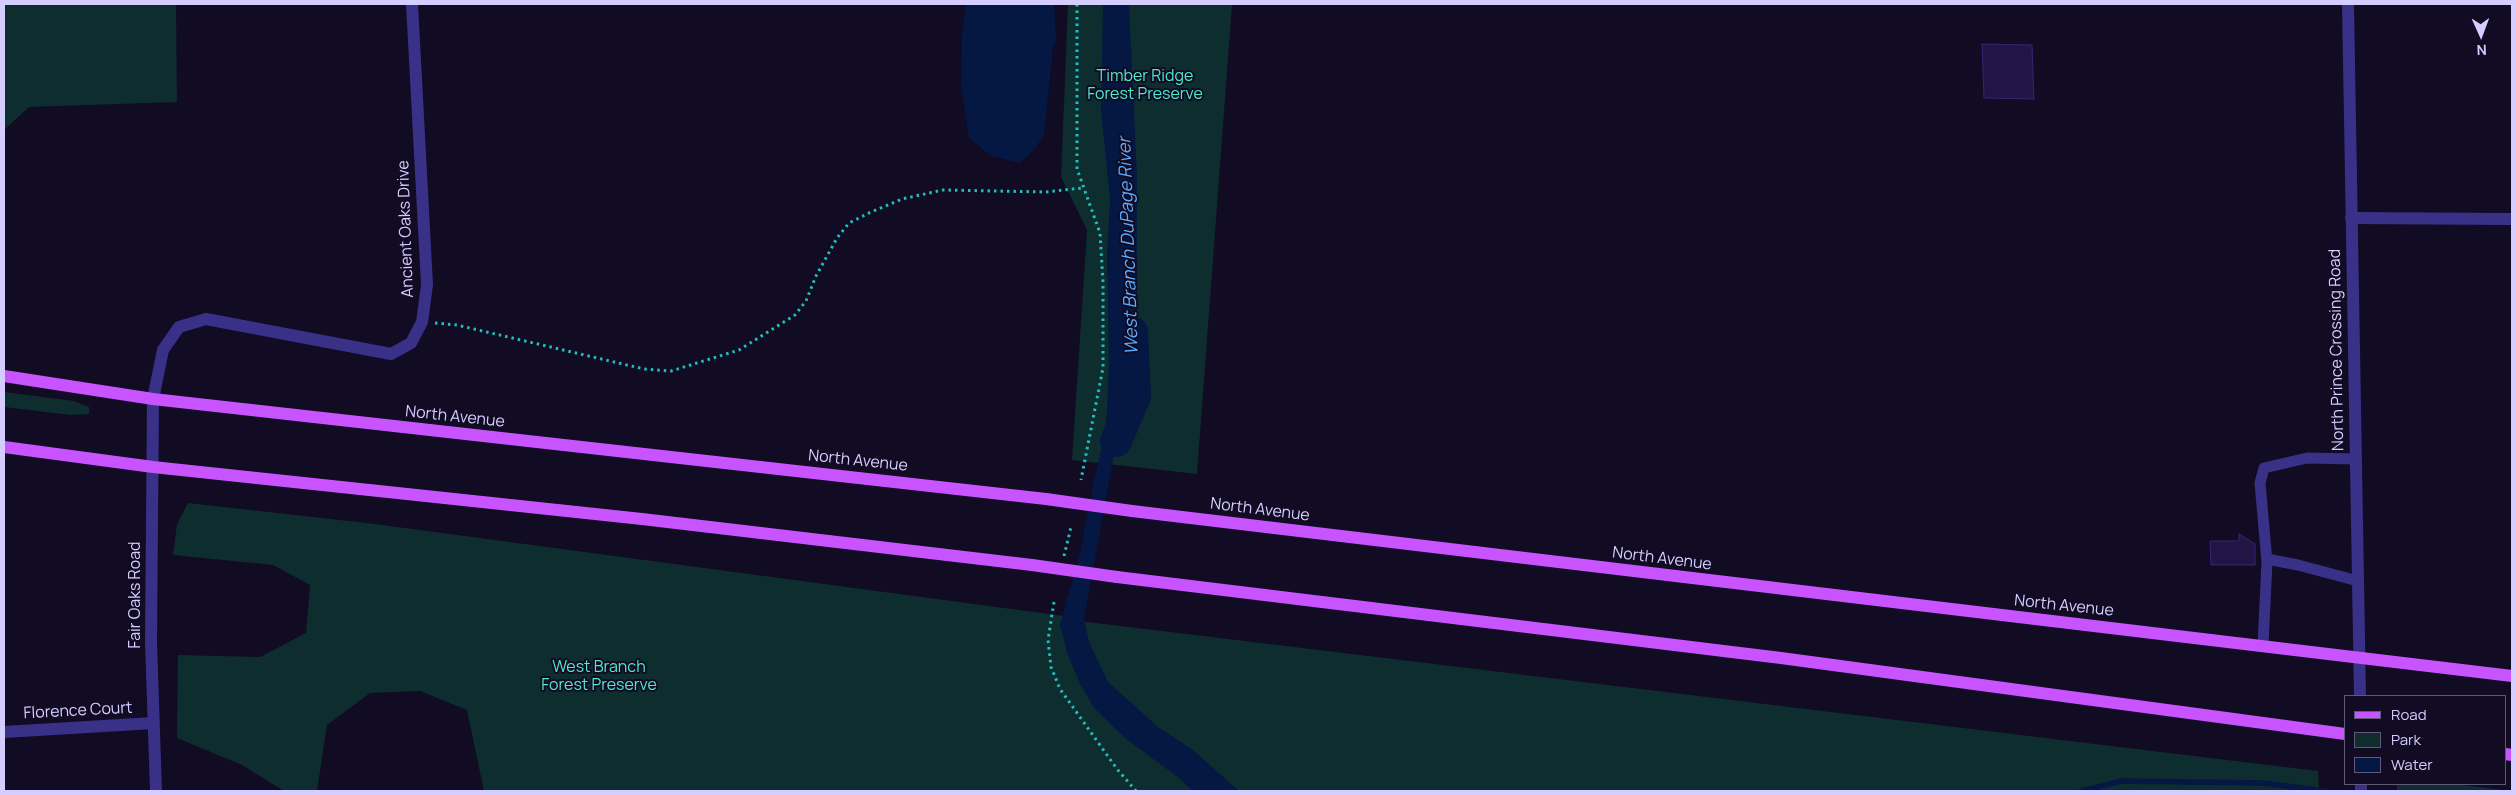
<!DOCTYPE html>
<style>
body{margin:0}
#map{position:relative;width:2516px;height:795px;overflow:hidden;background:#110b23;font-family:Manrope,sans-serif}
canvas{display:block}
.frame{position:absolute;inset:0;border:5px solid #d5cdff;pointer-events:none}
.legend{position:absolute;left:2344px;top:695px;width:162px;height:90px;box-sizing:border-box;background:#110b23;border:1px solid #5f597b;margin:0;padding:6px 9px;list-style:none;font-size:15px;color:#d5cdff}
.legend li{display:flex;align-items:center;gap:10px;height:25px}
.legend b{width:25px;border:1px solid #5f597b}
.north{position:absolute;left:2456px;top:10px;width:50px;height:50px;-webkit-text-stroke:4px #110b23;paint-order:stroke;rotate:178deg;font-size:14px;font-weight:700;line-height:20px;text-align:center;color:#d5cdff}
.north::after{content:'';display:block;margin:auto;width:18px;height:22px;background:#d5cdff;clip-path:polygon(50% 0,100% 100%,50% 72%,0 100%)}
</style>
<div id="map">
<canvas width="2516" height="795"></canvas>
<div class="frame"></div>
<ul class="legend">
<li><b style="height:6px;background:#c754ff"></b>Road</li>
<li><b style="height:14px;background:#0e2d2e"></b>Park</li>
<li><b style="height:14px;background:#041843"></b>Water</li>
</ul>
<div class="north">N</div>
</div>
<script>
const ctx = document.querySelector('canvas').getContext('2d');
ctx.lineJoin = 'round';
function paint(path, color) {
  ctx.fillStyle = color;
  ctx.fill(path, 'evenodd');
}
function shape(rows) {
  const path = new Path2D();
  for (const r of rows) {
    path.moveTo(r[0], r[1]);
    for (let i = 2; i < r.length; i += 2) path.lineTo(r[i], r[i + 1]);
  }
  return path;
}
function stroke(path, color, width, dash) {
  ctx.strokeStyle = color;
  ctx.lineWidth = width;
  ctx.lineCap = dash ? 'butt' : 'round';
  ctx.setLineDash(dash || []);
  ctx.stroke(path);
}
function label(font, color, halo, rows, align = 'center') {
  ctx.font = font + ' Manrope,sans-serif';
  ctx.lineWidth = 4;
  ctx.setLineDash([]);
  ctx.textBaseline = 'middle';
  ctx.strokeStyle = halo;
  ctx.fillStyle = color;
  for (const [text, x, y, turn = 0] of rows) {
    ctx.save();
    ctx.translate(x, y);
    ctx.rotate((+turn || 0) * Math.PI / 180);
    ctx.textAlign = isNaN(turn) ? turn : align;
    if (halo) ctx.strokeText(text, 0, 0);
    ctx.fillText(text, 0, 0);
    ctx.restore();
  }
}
paint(shape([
 [4,4,176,4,177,102,29,107,4,130],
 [1068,4,1232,4,1197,474,1072,460,1087,230,1061,177],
 [4,392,74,401,89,407,89,414,71,415,4,407],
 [188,503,375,524,1064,616,1063,619,2318,771,2319,791,484,791,467,710,420,691,370,693,327,725,317,791,284,791,242,765,177,738,178,655,260,657,306,633,310,585,273,565,173,555,177,524],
 [2397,784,2454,784,2512,791,2397,791]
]), '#0e2d2e');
paint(shape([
 [966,4,1054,4,1056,40,1053,48,1044,135,1034,150,1020,163,991,156,969,138,961,86,962,34],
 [1103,4,1129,4,1137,176,1137,346,1133,382,1135,415,1131,429,1115,449,1084,619,1089,642,1108,682,1158,727,1193,750,1239,791,1193,791,1178,777,1126,739,1094,708,1080,684,1068,655,1060,625,1080,553,1094,480,1105,435,1107,412,1109,357,1107,257,1110,200,1101,110]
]), '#041843');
stroke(shape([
 [2082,791,2121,781,2263,783,2326,791]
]), '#041843', 5.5);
stroke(shape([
 [1116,441,1135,396,1132,332]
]), '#041843', 32);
const building = shape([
 [1982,44,2032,45,2034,99,1984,98,1982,44],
 [2239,534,2255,544,2255,565,2211,565,2210,541,2239,541,2239,534]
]);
paint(building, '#221546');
stroke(building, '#382575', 1);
stroke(shape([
 [1077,4,1077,169,1100,233,1103,282,1103,368,1081,480],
 [435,323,457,325,644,369,671,371,739,350,795,315,806,301,816,276,837,238,849,223,869,213,902,199,943,190,1046,192,1082,188],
 [1064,556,1071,527],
 [1054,602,1048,640,1051,667,1060,689,1117,769,1136,791]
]), '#21bfbd', 3, [2.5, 4]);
stroke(shape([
 [2267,559,2298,565,2358,581],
 [2263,645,2267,562,2260,483,2264,468,2307,458,2355,459]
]), '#393187', 11);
stroke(shape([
 [2351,218,2512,219],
 [4,732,154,723],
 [2361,784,2361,791],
 [156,791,151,642,153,399,163,350,179,327,206,319,391,354,411,343,422,322,427,285,412,4]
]), '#393187', 12);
stroke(shape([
 [2348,4,2360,696]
]), '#393187', 12);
stroke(shape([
 [4,376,153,399,1046,499],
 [4,447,153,467,642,519,1032,565],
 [1132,511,2512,676],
 [1117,577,1781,658,2345,734],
 [2505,754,2512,755]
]), '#c754ff', 12);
stroke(shape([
 [1046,499,1132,511],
 [1032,565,1117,577]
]), '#c754ff', 12);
label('16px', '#4debcb', '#110b23', [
 ["Timber Ridge",1145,77],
 ["Forest Preserve",1145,95],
 ["West Branch",599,668],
 ["Forest Preserve",599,686]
]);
label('16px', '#d5cdff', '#110b23', [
 ["Ancient Oaks Drive",406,229,-92],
 ["North Prince Crossing Road",2337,350,-91],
 ["North Avenue",455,417,6],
 ["North Avenue",858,461,6],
 ["North Avenue",1260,510,7],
 ["North Avenue",1662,559,7],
 ["Fair Oaks Road",136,595,-90],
 ["North Avenue",2064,606,6],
 ["Florence Court",78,711,-3]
]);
label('italic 18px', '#5babff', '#110b23', [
 ["West Branch DuPage River",1129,246,-92]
]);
</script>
